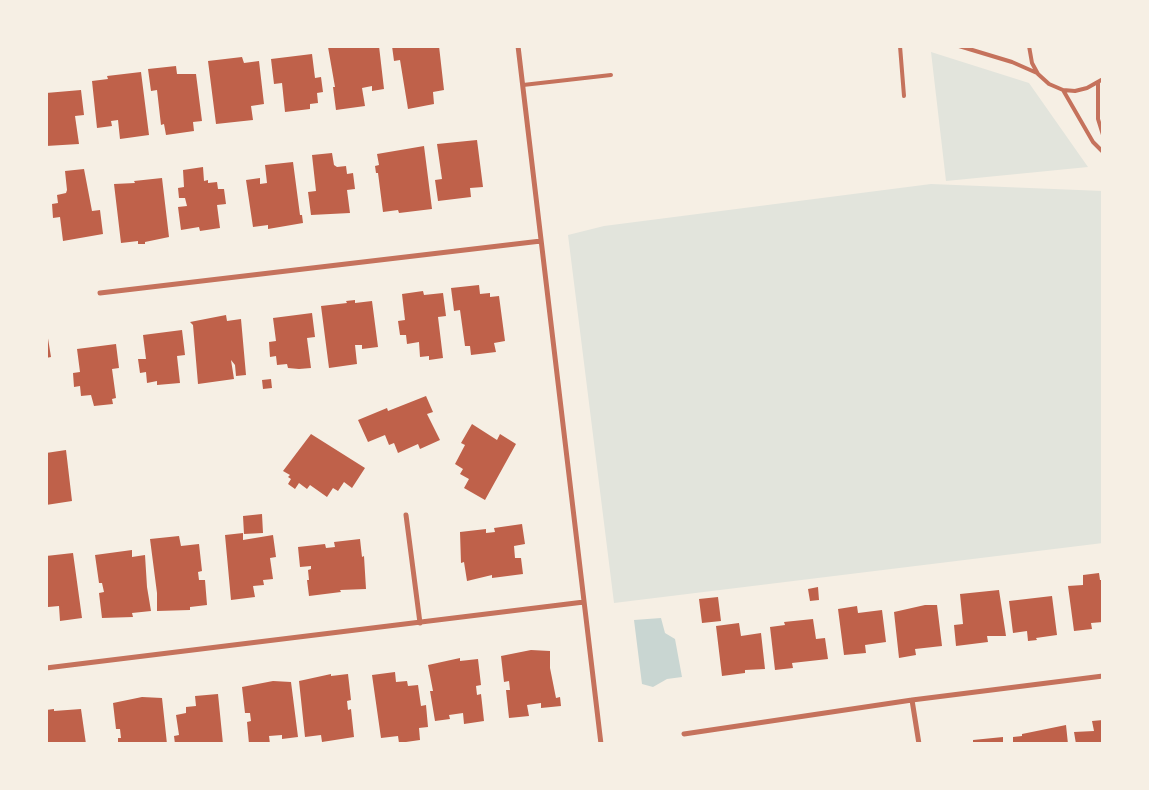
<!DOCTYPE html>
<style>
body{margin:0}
#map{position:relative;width:1149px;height:790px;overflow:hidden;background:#f6efe4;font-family:"Crimson Pro",serif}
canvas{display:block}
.frame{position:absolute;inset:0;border:48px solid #f6efe4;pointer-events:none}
</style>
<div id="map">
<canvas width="1149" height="790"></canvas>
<div class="frame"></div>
</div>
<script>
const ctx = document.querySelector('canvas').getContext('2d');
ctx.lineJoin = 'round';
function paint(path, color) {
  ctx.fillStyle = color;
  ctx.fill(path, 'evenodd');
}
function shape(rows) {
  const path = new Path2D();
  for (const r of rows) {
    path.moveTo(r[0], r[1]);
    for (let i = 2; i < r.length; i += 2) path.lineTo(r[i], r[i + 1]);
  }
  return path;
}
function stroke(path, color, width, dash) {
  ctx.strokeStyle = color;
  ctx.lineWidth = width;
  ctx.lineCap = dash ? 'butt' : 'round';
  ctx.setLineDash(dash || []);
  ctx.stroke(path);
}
paint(shape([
 [931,52,1029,83,1088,167,946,181],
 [931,184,1103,191,1103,543,614,603,568,235,604,226]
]), '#e2e4dc');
paint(shape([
 [661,618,665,633,675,639,682,677,667,679,653,687,642,684,634,620]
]), '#c9d6d2');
paint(shape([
 [331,46,379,46,384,89,372,91,372,86,362,88,365,106,336,110,333,87,335,87,328,47],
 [392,46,439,46,444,90,433,92,434,104,408,109,400,60,394,61],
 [312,54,315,78,321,77,323,92,317,93,318,103,310,104,310,109,285,112,282,83,274,84,271,59],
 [242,57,244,63,259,61,264,104,251,106,253,120,216,124,208,61],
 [176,66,177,74,196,74,202,121,193,122,194,131,166,135,164,124,161,125,157,90,151,91,148,69],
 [141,72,149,135,120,139,118,120,111,121,112,126,97,128,92,81,108,79,107,76],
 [81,90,84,115,75,116,79,144,46,146,46,93],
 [477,140,483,187,470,188,471,197,438,201,435,180,442,179,437,144],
 [424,146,432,209,399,213,398,210,383,212,378,173,376,173,375,166,379,165,377,154],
 [332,153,334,165,337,167,346,166,347,174,353,173,355,189,347,190,350,213,311,215,308,192,316,191,312,155],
 [293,162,300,215,302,215,303,223,268,229,268,225,253,227,246,180,260,178,260,184,267,183,265,165],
 [203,167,204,181,208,180,208,183,217,182,218,189,224,189,226,204,217,205,220,228,200,231,199,227,181,230,178,207,187,206,185,198,179,198,178,188,184,187,183,170],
 [84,169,92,211,100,210,103,234,63,241,60,217,53,218,52,204,58,203,57,195,66,193,67,190,65,171],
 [162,178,169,237,145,242,145,244,138,244,138,241,121,243,114,184,135,183,134,181],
 [479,285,480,294,490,293,490,297,499,296,505,341,494,343,496,352,471,355,470,346,465,346,460,310,454,311,451,288],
 [423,291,424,295,443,293,446,316,438,317,443,358,429,360,429,356,420,357,419,342,407,344,406,335,400,335,398,321,405,320,402,294],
 [355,300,355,303,372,301,378,347,362,349,362,345,355,345,357,364,329,368,321,306,347,303,346,301],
 [312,313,315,337,307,338,311,368,299,369,288,368,287,364,277,365,276,356,270,357,269,342,276,341,273,318],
 [226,315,227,321,241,319,246,375,236,376,235,365,231,360,234,379,198,384,193,325,190,322],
 [46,326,51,357,46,358],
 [182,330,185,355,177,356,180,383,157,385,157,381,147,383,146,372,140,373,138,359,146,359,143,335],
 [116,344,119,368,112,369,116,398,112,399,113,404,94,406,91,395,81,396,80,386,74,387,73,373,80,372,77,349],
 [271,379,272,388,263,389,262,380],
 [426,396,433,412,427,414,440,440,420,449,418,444,398,453,394,443,389,445,385,435,368,442,358,420,387,408,388,411],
 [472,424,497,440,500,434,516,444,485,500,464,488,469,479,460,474,463,469,455,464,465,445,461,443],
 [311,434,365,468,352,488,344,482,338,491,333,488,327,497,310,485,307,489,299,483,295,489,288,484,291,479,288,477,290,475,283,471],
 [66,450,72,501,46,505,46,453],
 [262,514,263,533,244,534,243,516],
 [522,524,525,544,514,546,515,558,521,558,523,574,492,578,492,575,467,581,464,562,461,563,460,532,486,529,486,533,495,532,494,528],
 [243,533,243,540,273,535,276,557,270,558,273,579,263,580,264,585,253,586,255,597,231,600,225,535],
 [179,536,181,546,199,544,202,571,198,572,199,580,205,580,207,605,190,607,190,610,157,611,157,593,150,539],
 [360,539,362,557,364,556,366,589,340,590,341,592,309,596,307,580,309,580,308,570,311,569,311,566,300,567,298,547,325,544,326,548,335,547,334,542],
 [132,550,132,557,145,555,147,587,151,611,132,613,133,617,102,618,99,593,104,592,102,583,99,583,95,555],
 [73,553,82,618,60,621,59,606,48,607,46,604,46,556],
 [1099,573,1100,580,1103,580,1103,622,1091,623,1092,629,1074,631,1068,586,1083,585,1083,575],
 [818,587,819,600,810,601,808,589],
 [999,590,1006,636,987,636,988,642,956,646,954,625,963,624,960,594],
 [1052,596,1057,635,1036,638,1037,640,1028,641,1027,631,1013,633,1009,601],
 [718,597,721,621,702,623,699,599],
 [925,605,937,605,942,646,915,649,916,655,899,658,894,612],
 [857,606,858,613,882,610,886,642,865,645,866,653,844,655,838,609],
 [813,619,816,639,825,638,828,659,792,663,793,668,775,670,770,627,785,625,784,622],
 [739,623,741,636,761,633,765,669,745,670,745,673,722,676,716,626],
 [531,650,550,651,550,668,556,698,560,697,561,706,541,708,541,703,527,705,529,716,509,718,506,690,510,690,509,681,504,682,501,656],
 [460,658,460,661,478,659,481,685,476,686,477,695,481,694,484,721,464,724,463,713,449,715,450,719,435,721,430,691,433,691,428,665],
 [395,672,396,682,407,681,408,686,418,685,421,706,426,705,428,727,419,728,420,740,399,743,398,736,381,738,372,675],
 [331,674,331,676,348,674,351,700,347,701,348,710,351,709,354,737,322,742,321,735,305,737,299,681],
 [273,681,291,682,298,737,282,739,282,735,269,736,270,744,249,744,247,722,251,721,250,713,245,713,242,687],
 [218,694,223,744,175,744,174,736,179,735,176,715,186,713,186,707,196,706,195,696],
 [142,697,162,698,167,744,118,744,118,738,121,738,120,729,116,729,113,703],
 [54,709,54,711,81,709,86,744,46,744,46,710],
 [1103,720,1103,744,1076,744,1074,732,1094,731,1092,721],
 [1066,725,1068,744,1013,744,1013,737,1022,736,1022,734],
 [1003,737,1003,744,973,744,973,740]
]), '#bf614a');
stroke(shape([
 [900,46,904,96],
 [959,46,1012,62,1037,73],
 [1029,46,1032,63,1038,74,1049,84,1063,90,1075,91,1087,88,1103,79],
 [1098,83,1098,119,1103,135],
 [523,85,611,75],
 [1063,90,1093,142,1103,152]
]), '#c5725c', 4);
stroke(shape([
 [518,46,601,744],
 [100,293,541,241],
 [406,515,420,623],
 [46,668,584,602],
 [912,700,919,744],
 [684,734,912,700,1103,676]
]), '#c5725c', 5);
</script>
